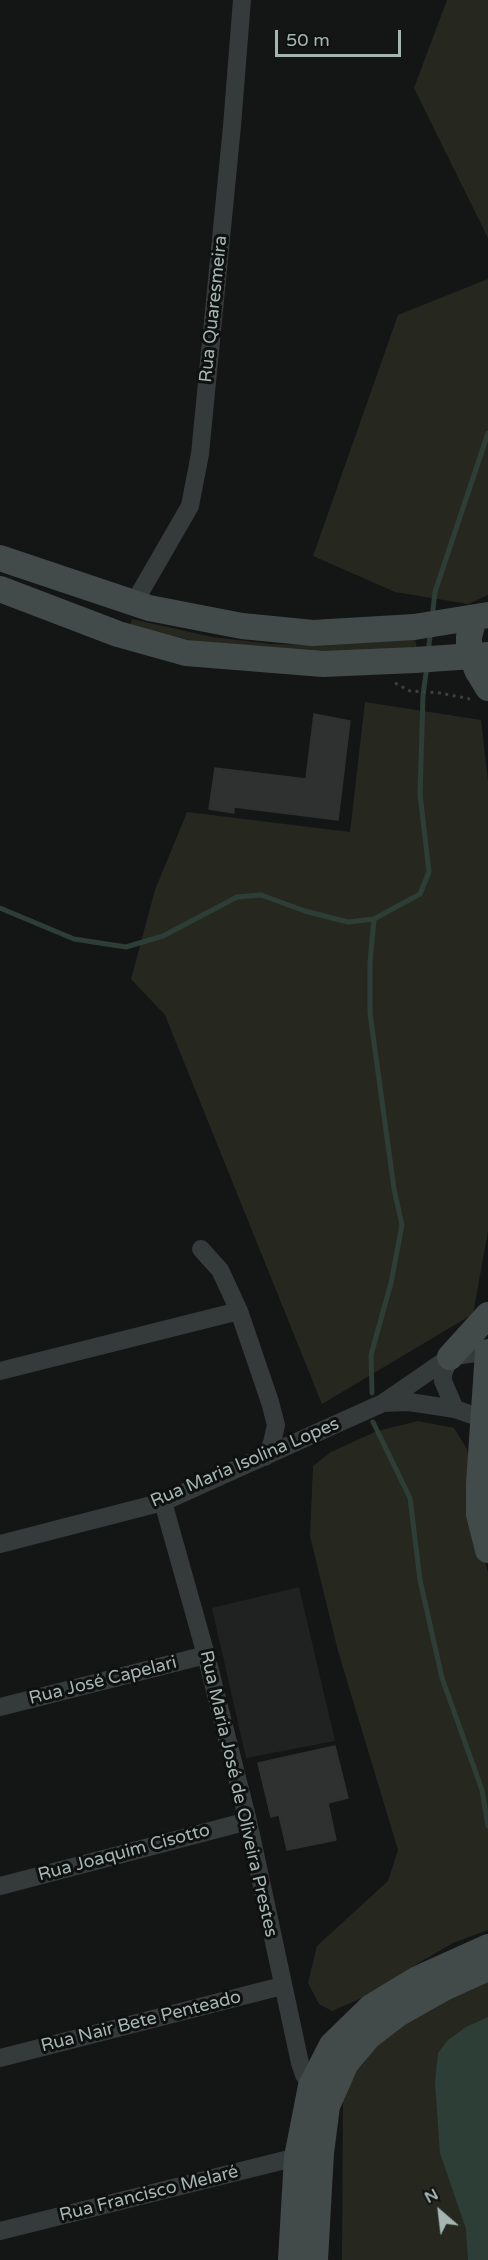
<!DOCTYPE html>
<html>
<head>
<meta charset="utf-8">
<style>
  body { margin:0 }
  #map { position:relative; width:488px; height:2260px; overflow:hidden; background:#141515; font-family:"Varela Round",sans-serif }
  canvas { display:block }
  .north { position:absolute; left:410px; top:2182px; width:60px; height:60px; -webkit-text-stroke:4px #0f1010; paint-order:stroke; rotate:332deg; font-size:16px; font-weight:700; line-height:24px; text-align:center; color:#a5b6b2 }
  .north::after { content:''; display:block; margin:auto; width:21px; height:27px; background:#a5b6b2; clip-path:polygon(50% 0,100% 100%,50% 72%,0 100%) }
  .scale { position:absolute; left:275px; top:30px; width:126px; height:27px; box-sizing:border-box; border:3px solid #a5b6b2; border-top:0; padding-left:8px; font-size:18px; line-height:21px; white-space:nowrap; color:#a5b6b2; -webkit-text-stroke:4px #0f1010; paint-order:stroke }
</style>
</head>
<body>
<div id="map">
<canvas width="488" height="2260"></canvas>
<div class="north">N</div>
<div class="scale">50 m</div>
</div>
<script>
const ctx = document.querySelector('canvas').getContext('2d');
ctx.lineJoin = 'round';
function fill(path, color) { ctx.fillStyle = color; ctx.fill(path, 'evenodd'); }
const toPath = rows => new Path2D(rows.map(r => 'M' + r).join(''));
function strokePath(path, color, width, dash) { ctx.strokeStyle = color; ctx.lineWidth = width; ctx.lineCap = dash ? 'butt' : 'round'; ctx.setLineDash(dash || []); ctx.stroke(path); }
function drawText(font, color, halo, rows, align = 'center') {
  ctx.font = font + ' "Varela Round",sans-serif'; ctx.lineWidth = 6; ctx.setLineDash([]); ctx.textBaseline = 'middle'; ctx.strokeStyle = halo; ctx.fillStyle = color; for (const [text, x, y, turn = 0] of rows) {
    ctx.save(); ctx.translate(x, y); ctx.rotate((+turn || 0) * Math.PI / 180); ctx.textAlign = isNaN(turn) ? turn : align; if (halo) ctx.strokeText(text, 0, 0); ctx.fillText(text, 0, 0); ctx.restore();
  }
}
fill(toPath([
  [299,1587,335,1741,246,1758,212,1608]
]), '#202222');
fill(toPath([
  [447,0,488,0,488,238,414,88],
  [488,279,488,595,468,604,395,592,313,556,398,315],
  [132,619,212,637,272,644,307,645,415,639,418,653,364,655,218,647,130,625],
  [365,702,481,720,488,781,488,1231,473,1314,322,1404,165,1015,131,979,155,890,187,812,350,832],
  [418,1421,454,1428,467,1449,473,1485,473,1520,488,1572,488,1930,453,1943,410,1968,369,1995,332,2011,319,2004,308,1983,317,1946,388,1881,398,1850,338,1651,310,1536,313,1466,331,1452,377,1431],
  [488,1981,488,2260,342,2260,343,2097,356,2067,382,2038,409,2016]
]), '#262820');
fill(toPath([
  [488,2017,488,2260,468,2260,466,2229,440,2153,435,2082,438,2053,448,2040,466,2027]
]), '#2d3e36');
strokePath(toPath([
  [432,618,435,592,488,433],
  [428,651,431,630],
  [0,908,74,939,126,947,163,936,237,897,261,895,305,911,348,922,374,919,420,894,429,872,420,794,423,695,427,666],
  [372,1393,371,1355,391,1283,402,1225,394,1189,370,1013,370,962,374,919],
  [373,1422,410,1498,420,1580,442,1678,482,1790,488,1826]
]), '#2d3e36', 5);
const building = toPath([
  [314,714,350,721,338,820,234,807,234,813,209,809,215,768,306,779,314,714],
  [335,1746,348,1798,328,1803,336,1840,287,1850,279,1815,271,1817,258,1763,335,1746]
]);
fill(building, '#2f3131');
strokePath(building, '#2e3131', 1.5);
strokePath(toPath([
  [395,683,410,691,440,693,470,699]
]), '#3a4140', 3, [3, 4.5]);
strokePath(toPath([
  [134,603,190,506,200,454,232,126,242,0],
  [201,1249,220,1270,239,1311,270,1402,276,1425,272,1443,265,1457],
  [450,1357,443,1374,443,1381,455,1409],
  [0,1371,239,1311],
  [383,1403,409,1402,455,1409,475,1416,488,1423],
  [163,1502,206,1655,248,1821,300,2063,304,2075,317,2094],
  [0,1544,163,1502,383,1403,450,1357,474,1353,488,1359],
  [0,1707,206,1655],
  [0,1886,248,1821],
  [0,2058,282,1986],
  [0,2231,297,2157]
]), '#353a3a', 18);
strokePath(toPath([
  [0,558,149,608,242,626,313,633,414,627,488,615],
  [0,589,118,634,186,653,323,664,415,660,488,655],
  [474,618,469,637,469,646,477,670,488,688],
  [488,1352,479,1484,479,1514,488,1550],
  [450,1357,488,1315],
  [291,2260,297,2157,311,2086,332,2045,371,2007,417,1979,488,1947],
  [315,2260,321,2153,327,2106,346,2063,368,2037,398,2014,444,1988,488,1968]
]), '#424b49', 26);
drawText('18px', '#a5b6b2', '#0f1010', [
  ["Rua Quaresmeira",214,309,-84],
  ["Rua Maria Isolina Lopes",245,1463,-23],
  ["Rua José Capelari",103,1681,-14],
  ["Rua Maria José de Oliveira Prestes",238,1794,77],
  ["Rua Joaquim Cisotto",124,1853,-15],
  ["Rua Nair Bete Penteado",141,2022,-14],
  ["Rua Francisco Melaré",149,2194,-14]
]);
</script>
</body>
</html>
